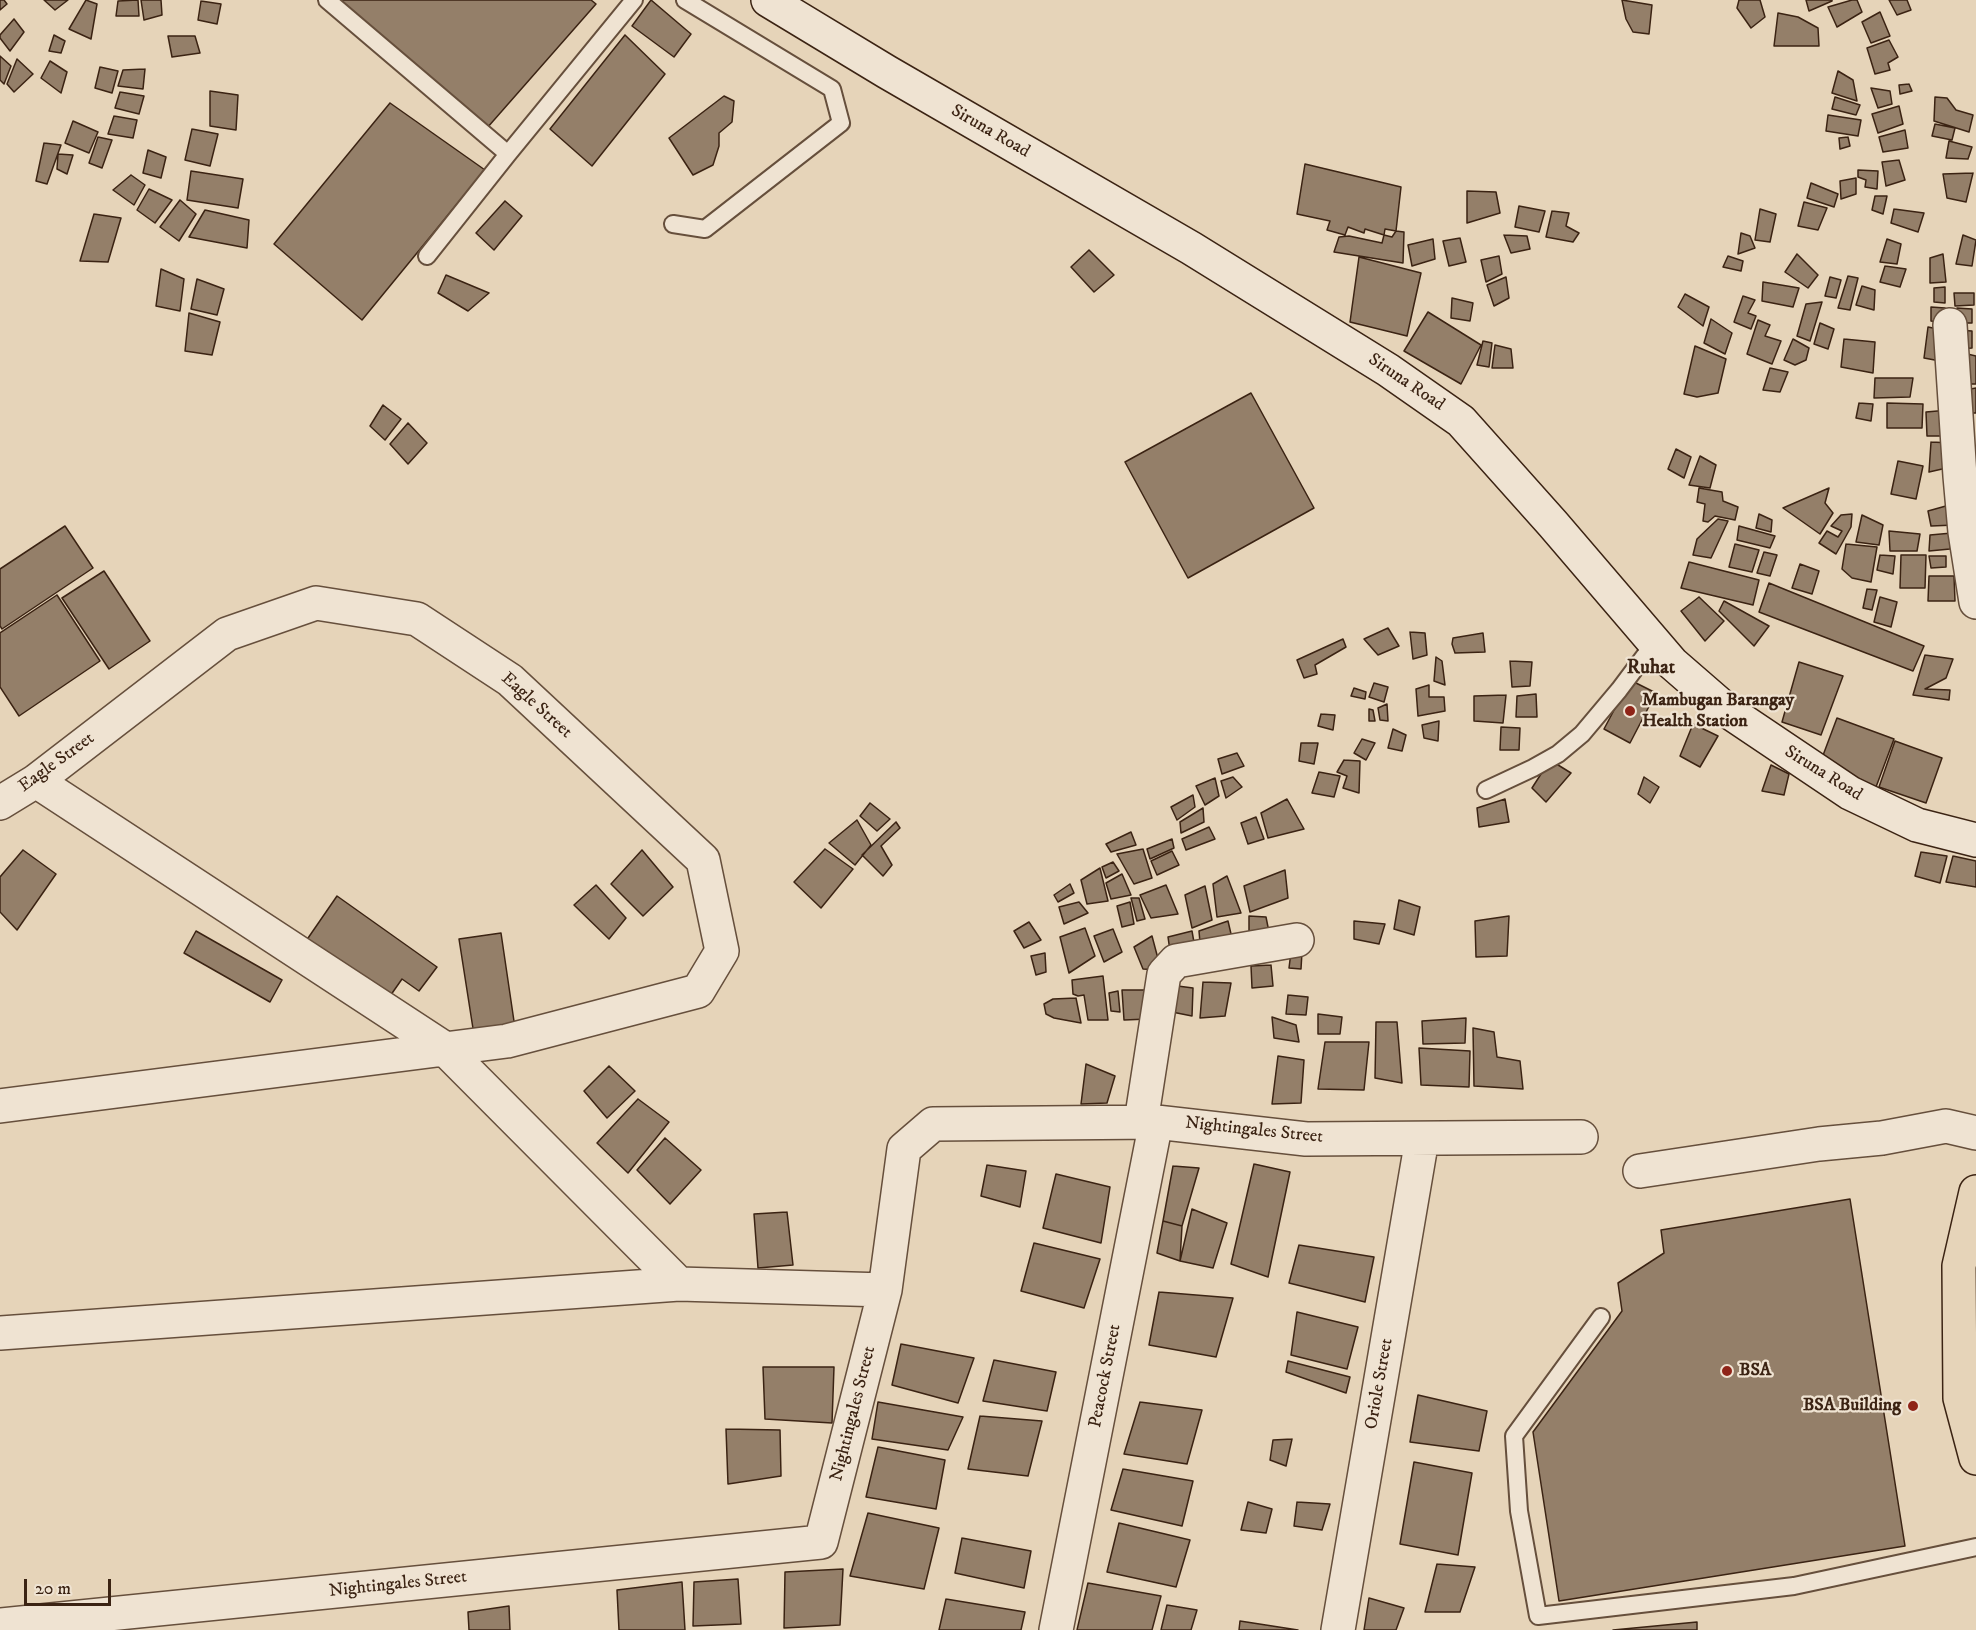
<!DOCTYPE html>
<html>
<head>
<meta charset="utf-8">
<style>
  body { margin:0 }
  #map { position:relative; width:1976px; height:1630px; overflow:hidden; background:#e6d4b9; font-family:"IM FELL DW Pica",serif }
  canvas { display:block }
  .scale { position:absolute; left:24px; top:1579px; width:87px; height:27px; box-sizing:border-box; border:3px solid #3b2313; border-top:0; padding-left:8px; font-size:18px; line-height:21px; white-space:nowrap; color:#3b2313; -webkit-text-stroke:4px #efe3d2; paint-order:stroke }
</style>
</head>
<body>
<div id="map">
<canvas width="1976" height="1630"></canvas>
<div class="scale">20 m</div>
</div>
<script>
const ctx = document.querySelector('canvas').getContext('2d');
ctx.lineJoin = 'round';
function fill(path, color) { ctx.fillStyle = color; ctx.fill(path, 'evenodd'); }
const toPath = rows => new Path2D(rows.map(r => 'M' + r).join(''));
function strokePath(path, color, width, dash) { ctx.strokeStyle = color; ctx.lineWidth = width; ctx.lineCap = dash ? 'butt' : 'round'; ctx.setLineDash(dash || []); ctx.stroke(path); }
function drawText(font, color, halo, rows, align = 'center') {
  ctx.font = font + ' "IM FELL DW Pica",serif'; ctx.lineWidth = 4.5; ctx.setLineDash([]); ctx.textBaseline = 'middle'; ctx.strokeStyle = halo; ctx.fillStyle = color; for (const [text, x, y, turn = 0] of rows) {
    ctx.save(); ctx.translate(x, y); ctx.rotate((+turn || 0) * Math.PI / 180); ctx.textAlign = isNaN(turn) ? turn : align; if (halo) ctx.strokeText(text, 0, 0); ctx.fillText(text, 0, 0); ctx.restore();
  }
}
const building = toPath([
  [0,0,4,0,7,4,0,10,0,0],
  [44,0,68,0,55,10,44,0],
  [86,0,97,4,91,39,69,29,86,0],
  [138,0,139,16,116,16,118,1,138,0],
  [141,0,161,0,162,15,144,20,141,0],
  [338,0,591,0,596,4,487,128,338,0],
  [651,0,691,34,674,57,632,26,651,0],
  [1622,0,1652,5,1649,34,1633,32,1626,19,1622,0],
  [1739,0,1760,0,1765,17,1751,28,1737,8,1739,0],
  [1806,0,1832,0,1832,1,1809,11,1806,0],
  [1852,0,1857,0,1862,12,1837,27,1828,7,1852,0],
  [1889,0,1907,0,1911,10,1897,15,1889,0],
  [201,1,221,4,217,24,198,20,201,1],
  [1880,12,1890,36,1871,43,1862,22,1880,12],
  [1778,13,1798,17,1818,28,1819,46,1774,46,1778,13],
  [14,19,24,32,10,51,0,38,0,35,14,19],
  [54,35,65,41,61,53,49,51,54,35],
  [625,35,665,74,592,166,550,129,625,35],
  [168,36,195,36,200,53,172,57,168,36],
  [1889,40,1898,57,1888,63,1890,70,1875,74,1867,48,1889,40],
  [0,56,11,66,4,84,0,80,0,56],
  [17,59,33,74,14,92,7,84,17,59],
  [50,61,67,72,61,93,41,78,50,61],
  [100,67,118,71,112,93,95,88,100,67],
  [145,69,143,89,118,86,123,70,145,69],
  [1838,71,1853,80,1857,101,1832,93,1838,71],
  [1909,84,1912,91,1900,94,1899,85,1909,84],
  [1871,88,1890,91,1892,104,1878,108,1871,88],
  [210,91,238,95,236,130,210,126,210,91],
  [120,92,144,96,139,114,115,108,120,92],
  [724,96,734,101,732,122,719,133,719,146,713,165,693,175,669,138,724,96],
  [1835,97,1860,105,1856,115,1832,109,1835,97],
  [1935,97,1947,98,1956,110,1973,115,1969,132,1934,121,1935,97],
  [390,103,485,170,362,320,274,244,390,103],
  [1899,106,1903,124,1878,133,1872,114,1899,106],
  [1828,115,1861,120,1858,136,1826,131,1828,115],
  [114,116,137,120,133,138,108,134,114,116],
  [73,121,98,132,89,153,65,143,73,121],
  [1935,124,1955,128,1952,140,1932,136,1935,124],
  [192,129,218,134,210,166,185,160,192,129],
  [1905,130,1908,148,1883,152,1879,137,1905,130],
  [98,137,112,140,102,168,89,163,98,137],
  [1848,137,1850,146,1840,149,1839,138,1848,137],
  [1949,141,1972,147,1968,159,1946,158,1949,141],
  [44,143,61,145,47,184,36,181,44,143],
  [148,150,166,157,161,178,143,173,148,150],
  [58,154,73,155,67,174,57,169,58,154],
  [1899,160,1905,180,1886,186,1882,162,1899,160],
  [1305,164,1401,187,1396,231,1385,229,1384,235,1365,229,1364,233,1348,227,1345,235,1327,230,1330,221,1297,214,1305,164],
  [1858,170,1878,171,1877,189,1865,187,1866,180,1858,177,1858,170],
  [191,171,243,179,238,208,187,200,191,171],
  [1973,173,1966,202,1947,198,1943,174,1973,173],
  [131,175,145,185,134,205,113,190,131,175],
  [1856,178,1856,194,1841,199,1840,181,1856,178],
  [1811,183,1838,194,1834,207,1807,198,1811,183],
  [149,189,172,200,155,223,137,210,149,189],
  [1467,191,1496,192,1500,213,1467,223,1467,191],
  [1875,196,1887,196,1883,214,1872,210,1875,196],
  [180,200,196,214,179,241,160,227,180,200],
  [505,201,522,216,494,250,476,233,505,201],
  [1804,202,1827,208,1818,230,1798,226,1804,202],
  [1519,206,1545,211,1539,232,1515,227,1519,206],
  [1760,209,1776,214,1770,242,1755,240,1760,209],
  [1894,209,1924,213,1918,232,1891,223,1894,209],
  [205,210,249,220,247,248,189,237,205,210],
  [1552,211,1569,213,1566,226,1579,233,1573,242,1546,237,1552,211],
  [94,214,121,218,108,262,80,261,94,214],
  [1396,231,1404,232,1403,263,1334,252,1339,237,1349,236,1382,243,1384,235,1392,237,1396,231],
  [1741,233,1750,236,1755,248,1738,254,1741,233],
  [1504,235,1527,236,1530,249,1511,253,1504,235],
  [1963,235,1976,240,1972,266,1956,264,1963,235],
  [1460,238,1466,262,1449,266,1443,241,1460,238],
  [1433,239,1435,259,1412,266,1408,245,1433,239],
  [1887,239,1901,244,1897,264,1880,262,1887,239],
  [1089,250,1114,275,1094,292,1071,267,1089,250],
  [1797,254,1818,275,1808,288,1785,272,1797,254],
  [1943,254,1946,282,1930,283,1930,258,1943,254],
  [1499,256,1502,274,1486,282,1481,260,1499,256],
  [1728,256,1743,261,1741,271,1723,267,1728,256],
  [1359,257,1421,273,1407,336,1350,322,1359,257],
  [1885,266,1906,269,1900,287,1880,282,1885,266],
  [161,269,184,279,180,311,156,306,161,269],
  [446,275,489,293,468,311,438,293,446,275],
  [1848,276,1858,278,1850,310,1838,308,1848,276],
  [1506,277,1509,298,1494,306,1487,285,1506,277],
  [1830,277,1841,280,1836,298,1825,296,1830,277],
  [197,279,224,289,217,315,191,309,197,279],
  [1763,282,1799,288,1793,307,1762,301,1763,282],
  [1862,286,1875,290,1874,310,1856,305,1862,286],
  [1945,287,1945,303,1934,302,1934,288,1945,287],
  [1954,293,1974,293,1974,305,1955,306,1954,293],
  [1685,294,1709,307,1703,326,1678,307,1685,294],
  [1743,296,1755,300,1748,313,1756,316,1751,329,1734,322,1743,296],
  [1452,298,1473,303,1470,321,1451,318,1452,298],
  [1822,302,1810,341,1797,336,1806,304,1822,302],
  [1931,307,1945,308,1943,323,1931,321,1931,307],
  [1957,308,1972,309,1972,323,1958,323,1957,308],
  [1428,312,1481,345,1461,384,1404,351,1428,312],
  [189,313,220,322,212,355,185,351,189,313],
  [1711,319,1732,333,1725,354,1704,343,1711,319],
  [1758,320,1770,325,1765,336,1781,341,1772,364,1747,354,1758,320],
  [1820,323,1834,329,1828,349,1814,344,1820,323],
  [1928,327,1943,330,1940,361,1924,358,1928,327],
  [1956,330,1972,331,1972,348,1958,349,1956,330],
  [1793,339,1809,348,1806,360,1795,365,1784,360,1793,339],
  [1844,339,1875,342,1873,373,1841,367,1844,339],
  [1483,341,1492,343,1489,367,1477,365,1483,341],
  [1495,345,1511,349,1513,368,1492,368,1495,345],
  [1695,346,1726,359,1718,393,1697,397,1684,394,1695,346],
  [1959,352,1976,356,1976,384,1960,384,1959,352],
  [1770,368,1788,372,1780,392,1763,390,1770,368],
  [1875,378,1913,378,1910,397,1874,398,1875,378],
  [1976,388,1976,413,1963,413,1960,391,1976,388],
  [1251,393,1314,508,1188,578,1125,462,1251,393],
  [1859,403,1873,404,1871,421,1856,418,1859,403],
  [1887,403,1923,404,1922,428,1887,428,1887,403],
  [383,405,401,419,385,440,370,426,383,405],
  [1949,410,1950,436,1927,436,1926,412,1949,410],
  [408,423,427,443,408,464,390,444,408,423],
  [1931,442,1952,443,1951,467,1929,472,1931,442],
  [1676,449,1691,457,1684,478,1668,469,1676,449],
  [1700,456,1716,465,1710,488,1689,485,1700,456],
  [1898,461,1923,466,1916,499,1891,494,1898,461],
  [1699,488,1722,492,1723,501,1738,507,1735,520,1715,516,1708,522,1703,521,1705,504,1697,502,1699,488],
  [1829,488,1825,503,1833,513,1820,534,1783,508,1829,488],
  [1953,504,1955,525,1931,526,1928,511,1953,504],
  [1759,514,1772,520,1771,532,1756,528,1759,514],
  [1852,514,1851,527,1836,554,1819,543,1827,531,1838,537,1842,531,1831,526,1841,515,1852,514],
  [1862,515,1883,525,1879,545,1856,542,1862,515],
  [1718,519,1728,521,1711,558,1693,555,1697,539,1718,519],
  [65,526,93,568,2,629,0,626,0,569,65,526],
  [1739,526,1775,536,1770,548,1737,540,1739,526],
  [1889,531,1920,534,1917,551,1890,551,1889,531],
  [1952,533,1950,549,1929,551,1930,535,1952,533],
  [1735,544,1759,550,1752,572,1729,567,1735,544],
  [1846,544,1877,547,1871,582,1852,578,1842,569,1846,544],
  [1764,552,1777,555,1770,576,1757,573,1764,552],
  [1880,555,1895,556,1893,574,1877,570,1880,555],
  [1901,555,1926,555,1925,588,1900,588,1901,555],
  [1929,556,1946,556,1946,567,1931,568,1929,556],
  [1689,562,1759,580,1753,605,1681,588,1689,562],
  [1800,564,1819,571,1812,594,1792,588,1800,564],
  [104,571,150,641,109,669,62,598,104,571],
  [1929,576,1954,576,1955,601,1928,601,1929,576],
  [1769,583,1924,646,1913,671,1759,612,1769,583],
  [1867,589,1877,590,1872,610,1863,608,1867,589],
  [57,595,100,661,19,716,0,687,0,633,57,595],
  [1699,597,1724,621,1705,641,1681,611,1699,597],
  [1880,597,1897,602,1891,627,1874,622,1880,597],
  [1724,601,1769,626,1754,646,1719,611,1724,601],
  [1388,628,1399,646,1378,655,1364,639,1388,628],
  [1410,632,1425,633,1427,655,1413,659,1410,632],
  [1483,633,1485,652,1455,653,1452,644,1453,638,1483,633],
  [1343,639,1346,647,1315,665,1317,674,1304,678,1297,660,1343,639],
  [1925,655,1953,659,1946,678,1925,689,1950,690,1949,700,1913,695,1925,655],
  [1436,657,1442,661,1445,685,1434,681,1436,657],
  [1510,661,1532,662,1530,686,1512,687,1510,661],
  [1799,662,1843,676,1821,735,1782,722,1799,662],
  [1630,680,1656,693,1630,743,1604,729,1630,680],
  [1374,683,1388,687,1384,702,1369,697,1374,683],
  [1429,685,1429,697,1444,697,1445,711,1418,716,1416,689,1429,685],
  [1354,688,1366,692,1365,699,1351,696,1354,688],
  [1536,694,1537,717,1516,717,1517,696,1536,694],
  [1506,695,1503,723,1474,721,1474,696,1506,695],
  [1387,704,1388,721,1380,720,1378,708,1387,704],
  [1369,709,1373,710,1375,721,1369,721,1369,709],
  [1321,714,1335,715,1333,730,1318,726,1321,714],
  [1837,718,1894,739,1876,787,1819,766,1837,718],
  [1439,721,1438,741,1424,738,1422,725,1439,721],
  [1693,724,1718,736,1700,767,1680,756,1693,724],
  [1501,727,1520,728,1519,750,1500,750,1501,727],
  [1393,729,1406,735,1402,751,1388,748,1393,729],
  [1362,739,1375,743,1366,760,1354,753,1362,739],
  [1895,741,1942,758,1926,803,1879,787,1895,741],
  [1301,743,1318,743,1314,764,1299,761,1301,743],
  [1237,753,1244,766,1222,774,1218,759,1237,753],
  [1344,760,1360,761,1359,793,1343,788,1347,776,1337,772,1344,760],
  [1550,760,1571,773,1546,802,1532,788,1550,760],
  [1771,765,1789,774,1784,795,1762,791,1771,765],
  [1319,772,1340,776,1334,797,1312,793,1319,772],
  [1233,777,1242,787,1226,798,1221,781,1233,777],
  [1644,777,1659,787,1650,803,1638,794,1644,777],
  [1215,778,1219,796,1205,805,1196,786,1215,778],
  [1193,795,1195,807,1177,820,1171,807,1193,795],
  [1287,799,1304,829,1268,838,1261,813,1287,799],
  [1505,799,1509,822,1479,827,1477,808,1505,799],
  [870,803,890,819,877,831,860,816,870,803],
  [1203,808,1204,822,1181,833,1180,822,1203,808],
  [1256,817,1264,839,1248,844,1241,823,1256,817],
  [857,820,871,845,855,865,829,843,857,820],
  [896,822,900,828,881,846,892,865,883,876,862,855,896,822],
  [1209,827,1215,839,1186,850,1182,839,1209,827],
  [1131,832,1136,845,1111,852,1106,844,1131,832],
  [1172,839,1174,848,1150,859,1147,849,1172,839],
  [825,849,853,869,821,908,794,882,825,849],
  [1143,849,1152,878,1134,884,1117,854,1143,849],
  [23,850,56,874,17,930,0,912,0,877,23,850],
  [642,850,673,887,643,916,611,884,642,850],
  [1172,851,1179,865,1157,875,1151,861,1172,851],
  [1921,852,1947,856,1940,883,1915,876,1921,852],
  [1953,856,1976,861,1976,887,1946,882,1953,856],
  [1113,862,1119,871,1106,878,1102,867,1113,862],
  [1100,868,1108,901,1087,904,1081,880,1100,868],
  [1285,870,1288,898,1250,912,1244,886,1285,870],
  [1122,874,1131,895,1111,899,1106,883,1122,874],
  [1227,876,1241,913,1217,917,1213,884,1227,876],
  [1070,884,1074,893,1058,902,1054,895,1070,884],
  [596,885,626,918,609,939,574,905,596,885],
  [1166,885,1178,914,1151,918,1140,895,1166,885],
  [1205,886,1212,920,1192,928,1185,895,1205,886],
  [337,896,437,967,419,991,402,979,388,999,306,941,337,896],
  [1131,898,1139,898,1145,919,1137,921,1131,898],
  [1399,900,1420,907,1414,935,1394,929,1399,900],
  [1079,902,1088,913,1064,924,1059,907,1079,902],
  [1130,902,1134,924,1122,927,1117,906,1130,902],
  [1249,916,1266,917,1270,937,1249,943,1249,916],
  [1509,916,1507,956,1476,957,1475,921,1509,916],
  [1228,921,1235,951,1201,954,1199,931,1228,921],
  [1354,921,1385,924,1379,944,1354,939,1354,921],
  [1029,922,1041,940,1024,948,1014,931,1029,922],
  [1085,928,1095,956,1069,973,1060,937,1085,928],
  [1113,929,1122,952,1104,962,1094,936,1113,929],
  [196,931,282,980,270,1002,184,953,196,931],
  [1192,931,1196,954,1171,958,1168,937,1192,931],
  [501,933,515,1028,474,1035,459,939,501,933],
  [1152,936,1161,970,1143,969,1134,947,1152,936],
  [1291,952,1302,952,1301,969,1289,968,1291,952],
  [1045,953,1046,972,1036,975,1031,956,1045,953],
  [1271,965,1273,986,1252,988,1251,966,1271,965],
  [1103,976,1108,1020,1088,1020,1084,995,1078,996,1073,994,1072,980,1103,976],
  [1203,982,1231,983,1225,1016,1200,1018,1203,982],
  [1170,985,1193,988,1192,1016,1167,1011,1170,985],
  [1122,990,1150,990,1148,1019,1124,1020,1122,990],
  [1118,991,1120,1012,1111,1011,1109,993,1118,991],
  [1288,995,1308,997,1306,1015,1286,1014,1288,995],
  [1076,998,1081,1023,1054,1018,1046,1014,1044,1004,1053,999,1076,998],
  [1318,1014,1342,1017,1340,1034,1318,1034,1318,1014],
  [1272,1017,1296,1025,1299,1042,1274,1038,1272,1017],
  [1466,1018,1465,1043,1423,1044,1422,1021,1466,1018],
  [1376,1022,1397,1022,1402,1083,1375,1078,1376,1022],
  [1473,1028,1494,1032,1497,1057,1520,1061,1523,1089,1474,1086,1473,1028],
  [1325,1042,1369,1042,1364,1090,1318,1089,1325,1042],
  [1419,1048,1470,1051,1469,1087,1421,1085,1419,1048],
  [1278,1056,1304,1060,1301,1103,1272,1104,1278,1056],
  [1086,1064,1115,1076,1107,1103,1081,1104,1086,1064],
  [609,1066,635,1091,607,1118,584,1091,609,1066],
  [638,1099,669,1122,628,1173,597,1143,638,1099],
  [665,1138,701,1170,670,1204,637,1170,665,1138],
  [1254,1164,1290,1172,1268,1277,1231,1264,1254,1164],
  [987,1165,1026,1171,1020,1207,981,1196,987,1165],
  [1173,1166,1199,1168,1182,1226,1163,1221,1173,1166],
  [1056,1174,1110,1187,1101,1243,1043,1228,1056,1174],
  [1850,1199,1905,1546,1559,1601,1533,1432,1622,1311,1618,1283,1664,1253,1661,1230,1850,1199],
  [1192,1209,1227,1223,1213,1268,1180,1261,1192,1209],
  [787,1212,793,1265,758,1268,754,1214,787,1212],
  [1163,1221,1182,1226,1180,1261,1157,1253,1163,1221],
  [1034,1243,1100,1259,1084,1308,1021,1291,1034,1243],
  [1299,1245,1374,1257,1365,1302,1289,1283,1299,1245],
  [1159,1292,1233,1298,1216,1357,1149,1345,1159,1292],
  [1297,1312,1358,1327,1347,1369,1291,1355,1297,1312],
  [901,1344,974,1358,958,1403,892,1385,901,1344],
  [994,1360,1056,1372,1047,1411,983,1401,994,1360],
  [1288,1361,1350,1377,1346,1393,1286,1372,1288,1361],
  [763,1367,834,1367,832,1423,765,1419,763,1367],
  [1418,1395,1487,1411,1479,1451,1410,1442,1418,1395],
  [878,1402,963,1417,948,1450,872,1439,878,1402],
  [1140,1402,1202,1410,1187,1464,1124,1454,1140,1402],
  [980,1416,1042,1421,1028,1476,968,1469,980,1416],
  [726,1429,780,1430,781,1476,728,1484,726,1429],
  [1292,1439,1286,1466,1270,1460,1273,1440,1292,1439],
  [878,1447,945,1460,936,1509,866,1497,878,1447],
  [1414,1462,1472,1473,1458,1555,1400,1544,1414,1462],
  [1123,1469,1193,1481,1182,1526,1111,1510,1123,1469],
  [1248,1502,1272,1509,1266,1533,1241,1530,1248,1502],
  [1297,1502,1330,1504,1322,1530,1294,1526,1297,1502],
  [868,1513,939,1528,924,1589,850,1576,868,1513],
  [1119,1523,1190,1540,1176,1587,1107,1572,1119,1523],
  [962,1538,1031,1551,1024,1588,955,1573,962,1538],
  [1437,1564,1475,1567,1460,1612,1425,1612,1437,1564],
  [843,1569,840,1625,784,1628,785,1572,843,1569],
  [738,1579,741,1624,693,1626,694,1582,738,1579],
  [682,1582,685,1630,619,1630,617,1590,682,1582],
  [1088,1583,1161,1596,1152,1630,1077,1630,1088,1583],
  [1369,1598,1404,1608,1396,1630,1364,1630,1369,1598],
  [946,1599,1025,1612,1021,1630,939,1630,946,1599],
  [1167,1605,1197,1610,1191,1630,1161,1630,1167,1605],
  [509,1606,510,1630,469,1630,468,1612,509,1606],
  [1240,1621,1298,1630,1239,1630,1240,1621],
  [1697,1622,1697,1630,1613,1630,1697,1622]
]);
fill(building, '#947f69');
strokePath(building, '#3b2313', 1.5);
const lane = toPath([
  [327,0,508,154],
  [673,224,705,229,841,123,832,89,685,0],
  [427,256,508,154,634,0],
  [1486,790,1533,768,1558,754,1582,734,1619,690,1649,650],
  [1601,1317,1514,1436,1519,1511,1538,1616,1794,1586,1976,1547]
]);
const street = toPath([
  [1950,325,1960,476,1965,532,1976,602],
  [36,781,444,1048,679,1284],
  [0,803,36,781,227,634,316,603,417,619,510,680,703,860,722,951,698,991,507,1041,0,1106],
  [1141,1122,1164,974,1176,961,1297,940],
  [1640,1171,1819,1144,1882,1138,1946,1126,1976,1133],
  [0,1333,679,1284,885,1290],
  [0,1625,821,1542,885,1290,904,1149,933,1124,1156,1122,1306,1139,1581,1137],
  [1056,1630,1156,1122],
  [1338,1630,1422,1139]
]);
const secondary = toPath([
  [768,0,887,72,1191,248,1388,370,1461,421,1553,524,1672,663,1725,709,1850,793,1917,825,1976,840]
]);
const primary = toPath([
  [1976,1192,1959,1266,1960,1398,1976,1458]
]);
strokePath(lane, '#664f3c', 20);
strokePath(street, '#664f3c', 36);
strokePath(secondary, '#3b2313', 36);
strokePath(primary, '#3b2313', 36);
strokePath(lane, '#efe3d2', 16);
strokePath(street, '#efe3d2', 33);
strokePath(secondary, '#efe3d2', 33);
strokePath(primary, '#e6d4b9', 33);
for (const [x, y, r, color] of [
  [1630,711,6,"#8f2418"],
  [1727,1371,6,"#8f2418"],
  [1913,1406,6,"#8f2418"]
]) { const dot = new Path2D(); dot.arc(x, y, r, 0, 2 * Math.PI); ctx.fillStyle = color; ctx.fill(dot); strokePath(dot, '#efe3d2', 2); }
drawText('18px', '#3b2313', '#efe3d2', [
  ["Siruna Road",990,132,30],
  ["Siruna Road",1406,383,34],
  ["Eagle Street",536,706,42],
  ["Eagle Street",57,763,-36],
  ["Siruna Road",1823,774,32],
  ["Nightingales Street",1254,1131,6],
  ["Peacock Street",1106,1376,-79],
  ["Oriole Street",1380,1384,-80],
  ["Nightingales Street",854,1414,-76],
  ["Nightingales Street",398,1585,-6]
]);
drawText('bold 18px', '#3b2313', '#efe3d2', [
  ["Mambugan Barangay",1642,701],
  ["Health Station",1642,722],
  ["BSA",1739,1371],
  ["BSA Building",1901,1406,"right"]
], 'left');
drawText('bold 20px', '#3b2313', '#efe3d2', [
  ["Ruhat",1651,669]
]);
</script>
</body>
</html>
